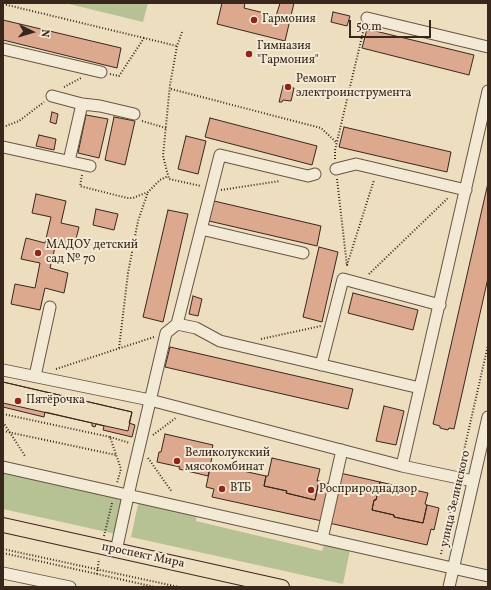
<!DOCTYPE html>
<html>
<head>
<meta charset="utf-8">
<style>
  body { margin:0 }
  #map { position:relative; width:491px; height:590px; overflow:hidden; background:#eddebf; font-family:Vollkorn,serif }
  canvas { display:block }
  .frame { position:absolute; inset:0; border:4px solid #39271e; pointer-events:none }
  .north { position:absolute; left:12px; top:12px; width:40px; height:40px; -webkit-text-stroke:3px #f3ead5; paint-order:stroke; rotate:95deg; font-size:11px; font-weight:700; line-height:16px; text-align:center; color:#39271e }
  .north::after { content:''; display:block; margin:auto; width:14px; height:18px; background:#39271e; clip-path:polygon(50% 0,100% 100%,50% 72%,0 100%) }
  .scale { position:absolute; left:349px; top:20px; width:82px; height:18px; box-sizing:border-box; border:2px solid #39271e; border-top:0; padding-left:5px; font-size:12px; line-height:14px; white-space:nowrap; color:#39271e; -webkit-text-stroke:3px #f3ead5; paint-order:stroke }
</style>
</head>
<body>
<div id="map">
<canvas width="491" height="590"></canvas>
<div class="frame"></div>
<div class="north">N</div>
<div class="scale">50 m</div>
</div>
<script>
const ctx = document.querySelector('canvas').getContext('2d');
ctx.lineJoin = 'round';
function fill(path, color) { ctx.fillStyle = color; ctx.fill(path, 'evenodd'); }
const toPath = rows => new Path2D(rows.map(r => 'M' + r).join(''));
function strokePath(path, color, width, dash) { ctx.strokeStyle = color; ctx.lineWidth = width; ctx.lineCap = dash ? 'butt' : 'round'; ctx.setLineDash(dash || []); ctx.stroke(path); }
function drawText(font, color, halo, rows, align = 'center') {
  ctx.font = font + ' Vollkorn,serif'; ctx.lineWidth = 4; ctx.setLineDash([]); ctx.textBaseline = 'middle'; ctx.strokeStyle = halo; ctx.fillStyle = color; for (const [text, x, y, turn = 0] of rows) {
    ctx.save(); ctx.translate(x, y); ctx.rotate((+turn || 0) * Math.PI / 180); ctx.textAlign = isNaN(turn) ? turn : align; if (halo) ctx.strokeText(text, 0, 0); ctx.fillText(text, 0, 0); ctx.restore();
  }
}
fill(toPath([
  [65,3,148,3,143,22],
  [3,472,124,499,116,534,3,509],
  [139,500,197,513,196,521,322,551,325,542,350,550,343,584,131,537]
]), '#b6c294');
const building = toPath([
  [222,3,245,3,244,8,276,16,280,3,294,3,285,41,217,24,222,3],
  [333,12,350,16,347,26,331,22,333,12],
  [3,20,121,48,117,68,3,40,3,20],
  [367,29,474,55,469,75,362,48,367,29],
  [283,86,294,88,291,101,283,100,282,102,279,102,283,86],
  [52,112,58,114,56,124,50,122,52,112],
  [86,115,108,119,99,158,78,153,86,115],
  [114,117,135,121,125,165,105,160,114,117],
  [210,118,317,146,312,165,205,137,210,118],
  [344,127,451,152,447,172,339,147,344,127],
  [39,135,56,139,54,150,36,146,39,135],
  [186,136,206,141,198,174,178,169,186,136],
  [488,183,488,278,454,429,449,428,448,430,440,428,440,426,433,424,488,183],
  [36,194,66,201,61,223,79,227,74,247,56,243,50,268,68,273,64,293,45,288,40,310,11,304,15,284,35,288,40,263,21,259,26,238,45,243,51,217,32,213,36,194],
  [214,201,321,226,317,246,209,221,214,201],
  [96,209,118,214,114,230,93,225,96,209],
  [168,210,188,214,163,322,143,317,168,210],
  [319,247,338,252,322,322,303,317,319,247],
  [353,293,418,310,413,330,348,313,353,293],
  [193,296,202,299,198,316,189,314,193,296],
  [170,347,353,389,348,409,165,367,170,347],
  [3,382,132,412,129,423,135,425,132,437,103,430,104,426,96,424,95,427,92,426,92,423,45,412,44,417,3,407,3,382],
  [3,382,132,412,128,431,3,403,3,382],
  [384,406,404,411,396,445,376,441,384,406],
  [165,434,213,445,210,457,212,457,208,476,179,469,180,467,157,462,159,452,161,452,165,434],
  [272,458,320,469,317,481,319,481,315,500,286,493,287,491,264,486,266,476,268,476,272,458],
  [211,464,266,476,264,486,287,491,286,493,315,500,319,481,330,484,322,521,212,497,214,489,206,487,211,464],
  [340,473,380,482,376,500,374,500,372,510,394,515,394,517,423,523,427,505,439,508,434,530,431,529,427,545,329,523,340,473],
  [380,482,428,493,425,504,427,505,423,523,394,517,394,515,372,510,374,500,376,500,380,482]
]);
fill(building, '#dca88e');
strokePath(building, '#39271e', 1);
const minor = toPath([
  [367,18,488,47],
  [3,49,101,72],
  [52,96,82,104,100,106,134,114],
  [3,147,90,166],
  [69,161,82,104],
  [336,169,356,164,466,190],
  [201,229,303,253],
  [177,324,196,328,220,341,420,388],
  [321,365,343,279,440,305],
  [3,370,150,400,402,466,473,481],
  [35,376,50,307],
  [402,466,488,91],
  [3,467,488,576],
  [322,539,342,450],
  [116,551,131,482,166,333,177,324,220,155,308,176,315,174],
  [3,573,70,587],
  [449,587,488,417]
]);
const major = toPath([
  [3,525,282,587]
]);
strokePath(minor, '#665546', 13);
strokePath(major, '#39271e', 16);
strokePath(toPath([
  [3,4,144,38],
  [182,32,177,46,170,85,163,156,169,179,201,186],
  [110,74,119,76,144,38,177,46],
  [64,87,81,78],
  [171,89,321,128,337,143],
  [142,121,166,128],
  [3,127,19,121,44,102],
  [335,159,335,150,364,28],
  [82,175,80,186,127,198,133,198,148,192,160,180,168,176],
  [337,179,347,266],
  [221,190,280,181],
  [347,265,374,180],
  [369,274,449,197],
  [261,339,321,326],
  [119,348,128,273,138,221,148,192],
  [56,369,154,337],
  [3,414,110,437,121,469,117,483],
  [3,422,25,456],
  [3,431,116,455],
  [153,435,177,417],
  [110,437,130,443],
  [148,458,172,492],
  [460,468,488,345],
  [104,536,112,503],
  [3,549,179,587],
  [3,553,155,587],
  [441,554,455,488],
  [97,574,99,559]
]), '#39271e', 2, [1, 2]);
strokePath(minor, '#f3ead5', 11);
strokePath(major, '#eddebf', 14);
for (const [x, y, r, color] of [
  [254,20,4,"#8f2418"],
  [249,54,4,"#8f2418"],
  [288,87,4,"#8f2418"],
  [38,253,4,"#8f2418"],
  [18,401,4,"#8f2418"],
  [177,461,4,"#8f2418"],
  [222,489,4,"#8f2418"],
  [311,490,4,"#8f2418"]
]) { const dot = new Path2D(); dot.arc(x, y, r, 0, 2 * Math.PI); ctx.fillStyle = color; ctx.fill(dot); strokePath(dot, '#f3ead5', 1.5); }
drawText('12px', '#39271e', '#f3ead5', [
  ["Гармония",262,20],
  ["Гимназия",257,47],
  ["\"Гармония\"",257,61],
  ["Ремонт",296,80],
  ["электроинструмента",296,94],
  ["МАДОУ детский",46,246],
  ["сад № 70",46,260],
  ["Пятёрочка",26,401],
  ["Великолукский",185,454],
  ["мясокомбинат",185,468],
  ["ВТБ",230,489],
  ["Росприроднадзор",319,490]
], 'left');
drawText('12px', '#39271e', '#f3ead5', [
  ["улица Зелинского",456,499,-77],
  ["проспект Мира",143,556,12]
]);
</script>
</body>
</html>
